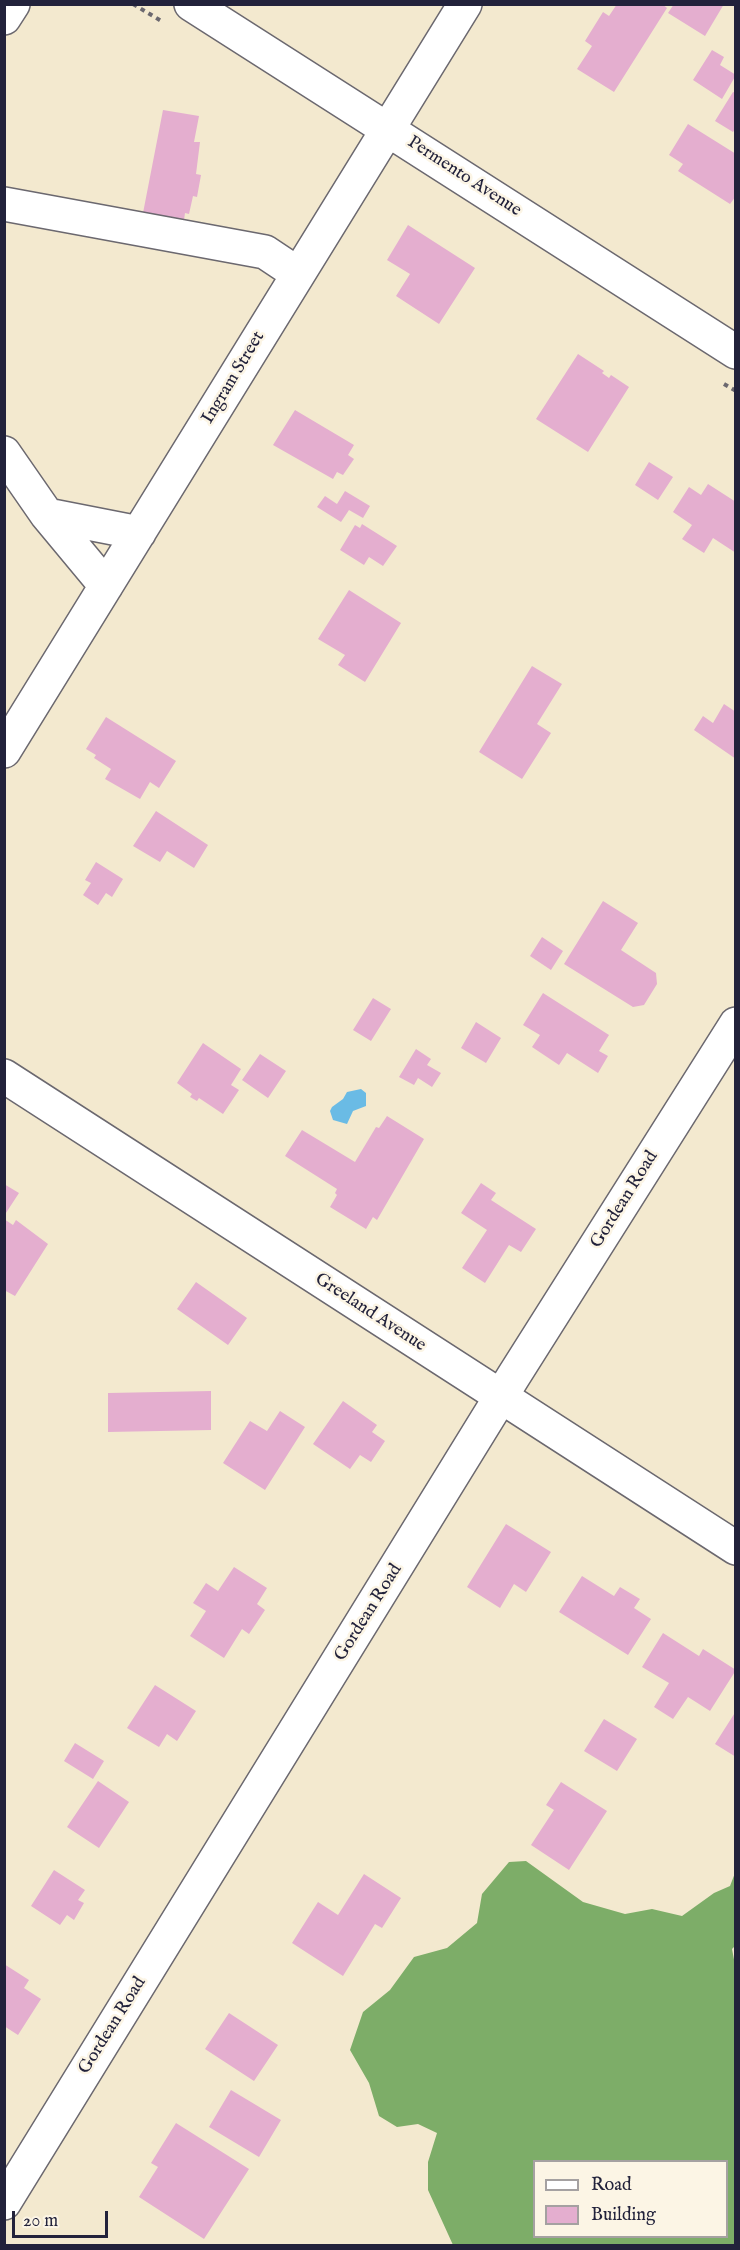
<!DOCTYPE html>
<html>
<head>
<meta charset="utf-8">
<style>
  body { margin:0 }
  #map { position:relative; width:740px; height:2250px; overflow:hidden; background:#f3e9cf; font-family:"IM FELL English",serif }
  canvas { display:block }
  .frame { position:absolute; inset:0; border:6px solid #22223b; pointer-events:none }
  .legend { position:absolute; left:533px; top:2160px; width:195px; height:78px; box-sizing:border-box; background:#fcf5e5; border:2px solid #a5a1a1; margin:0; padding:8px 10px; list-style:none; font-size:18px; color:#22223b }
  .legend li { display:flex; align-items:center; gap:12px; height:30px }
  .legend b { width:30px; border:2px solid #a5a1a1 }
  .scale { position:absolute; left:12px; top:2211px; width:96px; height:27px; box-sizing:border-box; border:3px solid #22223b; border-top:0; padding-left:8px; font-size:18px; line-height:21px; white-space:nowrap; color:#22223b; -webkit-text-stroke:4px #fcf5e5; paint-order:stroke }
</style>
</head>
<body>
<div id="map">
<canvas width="740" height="2250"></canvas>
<div class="frame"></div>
<ul class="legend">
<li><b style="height:8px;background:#fff"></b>Road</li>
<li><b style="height:16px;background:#e4aecf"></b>Building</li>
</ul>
<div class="scale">20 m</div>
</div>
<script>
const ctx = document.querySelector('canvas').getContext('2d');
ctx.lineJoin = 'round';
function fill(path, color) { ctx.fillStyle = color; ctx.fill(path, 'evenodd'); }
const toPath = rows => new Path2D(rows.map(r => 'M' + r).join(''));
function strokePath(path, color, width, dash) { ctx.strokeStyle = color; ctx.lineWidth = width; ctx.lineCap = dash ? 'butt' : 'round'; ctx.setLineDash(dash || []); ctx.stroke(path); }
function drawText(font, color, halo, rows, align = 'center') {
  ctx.font = font + ' "IM FELL English",serif'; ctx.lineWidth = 5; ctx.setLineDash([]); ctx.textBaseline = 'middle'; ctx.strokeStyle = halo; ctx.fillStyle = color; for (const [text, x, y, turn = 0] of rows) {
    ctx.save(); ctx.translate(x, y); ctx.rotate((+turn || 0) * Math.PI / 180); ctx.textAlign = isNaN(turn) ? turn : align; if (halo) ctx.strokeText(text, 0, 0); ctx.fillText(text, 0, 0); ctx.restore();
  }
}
fill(toPath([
  [526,1861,583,1902,625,1914,652,1909,682,1916,714,1893,730,1886,735,1873,736,1945,732,1949,736,1970,735,2245,453,2245,428,2190,428,2162,437,2133,418,2124,397,2127,379,2116,369,2083,350,2050,363,2012,390,1990,414,1957,447,1948,477,1923,482,1894,509,1862],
  [534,2162,726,2162,726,2236,534,2236]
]), '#7dad68');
fill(toPath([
  [361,1089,366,1093,366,1106,353,1111,347,1124,333,1120,330,1111,332,1107,343,1099,347,1092]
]), '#6abbe5');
fill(toPath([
  [617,4,662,4,667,8,614,92,577,69,592,46,585,41,603,12,609,16],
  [674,4,724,4,705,36,668,13],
  [712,50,724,57,720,65,736,75,722,99,693,80],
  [733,92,736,93,736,128,733,132,715,121],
  [163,110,199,116,194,142,200,142,196,174,201,175,197,197,193,196,189,214,185,213,184,220,143,213],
  [688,124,736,154,736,196,730,204,678,171,683,164,669,155],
  [408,225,475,268,439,324,396,296,410,274,387,260],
  [578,354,604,371,602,373,609,378,611,375,629,387,588,452,536,419],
  [295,410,354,445,348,455,354,459,343,475,337,472,333,479,273,445],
  [649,462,673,477,658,500,635,485],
  [708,484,736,502,736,553,713,538,704,553,682,539,692,525,673,512,689,487,701,495],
  [345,491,370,506,363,518,349,510,341,522,317,507,325,496,337,504],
  [362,524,397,546,383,566,369,557,364,565,340,550,355,525,360,528],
  [349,590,401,623,365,682,338,665,345,655,318,639],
  [532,666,562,684,537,724,551,733,522,779,479,752],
  [724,704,736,712,736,759,694,730,703,716,713,723],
  [106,717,176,761,159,788,150,782,140,799,105,779,111,769,94,758,96,755,86,749],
  [156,811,208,845,194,868,167,851,160,862,133,846],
  [96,862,123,879,112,897,106,893,98,905,83,895,91,883,85,880],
  [603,901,638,923,621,950,656,973,657,984,644,1005,633,1007,564,964],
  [542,937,563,951,551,970,530,956],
  [543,993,609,1035,599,1051,608,1056,598,1073,567,1053,559,1065,532,1047,540,1035,523,1025],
  [373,998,391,1009,371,1041,353,1030],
  [476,1022,501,1038,486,1063,461,1048],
  [203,1043,241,1069,231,1085,239,1090,223,1114,199,1098,197,1101,190,1097,192,1094,177,1083],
  [416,1049,431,1059,427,1065,441,1073,432,1087,418,1078,414,1085,399,1077],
  [260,1054,286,1071,268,1098,242,1080],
  [387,1116,424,1139,377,1220,373,1217,366,1229,330,1207,337,1195,335,1193,337,1189,285,1156,302,1130,355,1162,376,1127,379,1128],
  [481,1183,496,1193,491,1200,536,1229,521,1252,509,1245,485,1283,462,1268,487,1230,461,1213],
  [4,1184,19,1193,4,1216],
  [4,1219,13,1225,16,1220,48,1244,15,1296,4,1290],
  [196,1282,247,1318,228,1345,177,1309],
  [211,1391,211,1430,108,1432,108,1393],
  [343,1401,377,1425,372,1432,385,1441,371,1462,360,1455,350,1469,313,1444],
  [280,1411,305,1427,265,1490,223,1463,250,1421,267,1431],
  [506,1524,551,1552,526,1592,514,1584,500,1608,467,1587],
  [234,1567,267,1588,257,1604,265,1610,249,1634,242,1629,224,1658,190,1636,206,1611,193,1603,206,1583,218,1591],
  [582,1576,614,1596,620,1587,640,1599,634,1608,651,1619,628,1655,559,1612],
  [663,1633,699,1656,703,1649,736,1670,710,1711,688,1697,673,1719,654,1707,669,1683,642,1667],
  [155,1685,196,1711,177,1741,167,1734,159,1747,127,1728],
  [736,1711,736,1757,715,1744],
  [604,1719,637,1739,617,1771,584,1751],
  [75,1743,104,1761,93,1779,64,1761],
  [98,1781,129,1802,99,1848,67,1827],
  [561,1782,607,1811,569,1870,531,1845,554,1810,546,1805],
  [54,1870,85,1890,78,1900,84,1903,74,1920,67,1915,60,1925,31,1906],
  [364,1874,401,1898,382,1928,375,1924,343,1976,292,1943,318,1902,338,1915],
  [4,1964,29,1980,24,1988,41,1999,18,2035,4,2026],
  [229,2013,278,2045,254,2081,205,2049],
  [231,2090,281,2120,259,2157,209,2127],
  [176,2123,249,2169,204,2239,139,2197,158,2167,151,2163]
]), '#e4aecf');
const minor = toPath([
  [191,4,736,352],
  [4,18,13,4],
  [4,204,265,252,298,274],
  [4,453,47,515,106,586],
  [47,515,139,533],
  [4,751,465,4],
  [4,1076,736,1548],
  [4,2203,513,1377,736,1024]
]);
strokePath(minor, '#6b686f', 36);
strokePath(toPath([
  [133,4,163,22],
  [724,384,736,391]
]), '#6b686f', 4, [4.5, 4.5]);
strokePath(minor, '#fff', 33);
drawText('18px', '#22223b', '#fcf5e5', [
  ["Permento Avenue",464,177,33],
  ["Ingram Street",234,378,-59],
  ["Gordean Road",625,1200,-58],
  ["Greeland Avenue",370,1313,33],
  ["Gordean Road",369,1613,-58],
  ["Gordean Road",113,2026,-58]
]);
</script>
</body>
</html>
